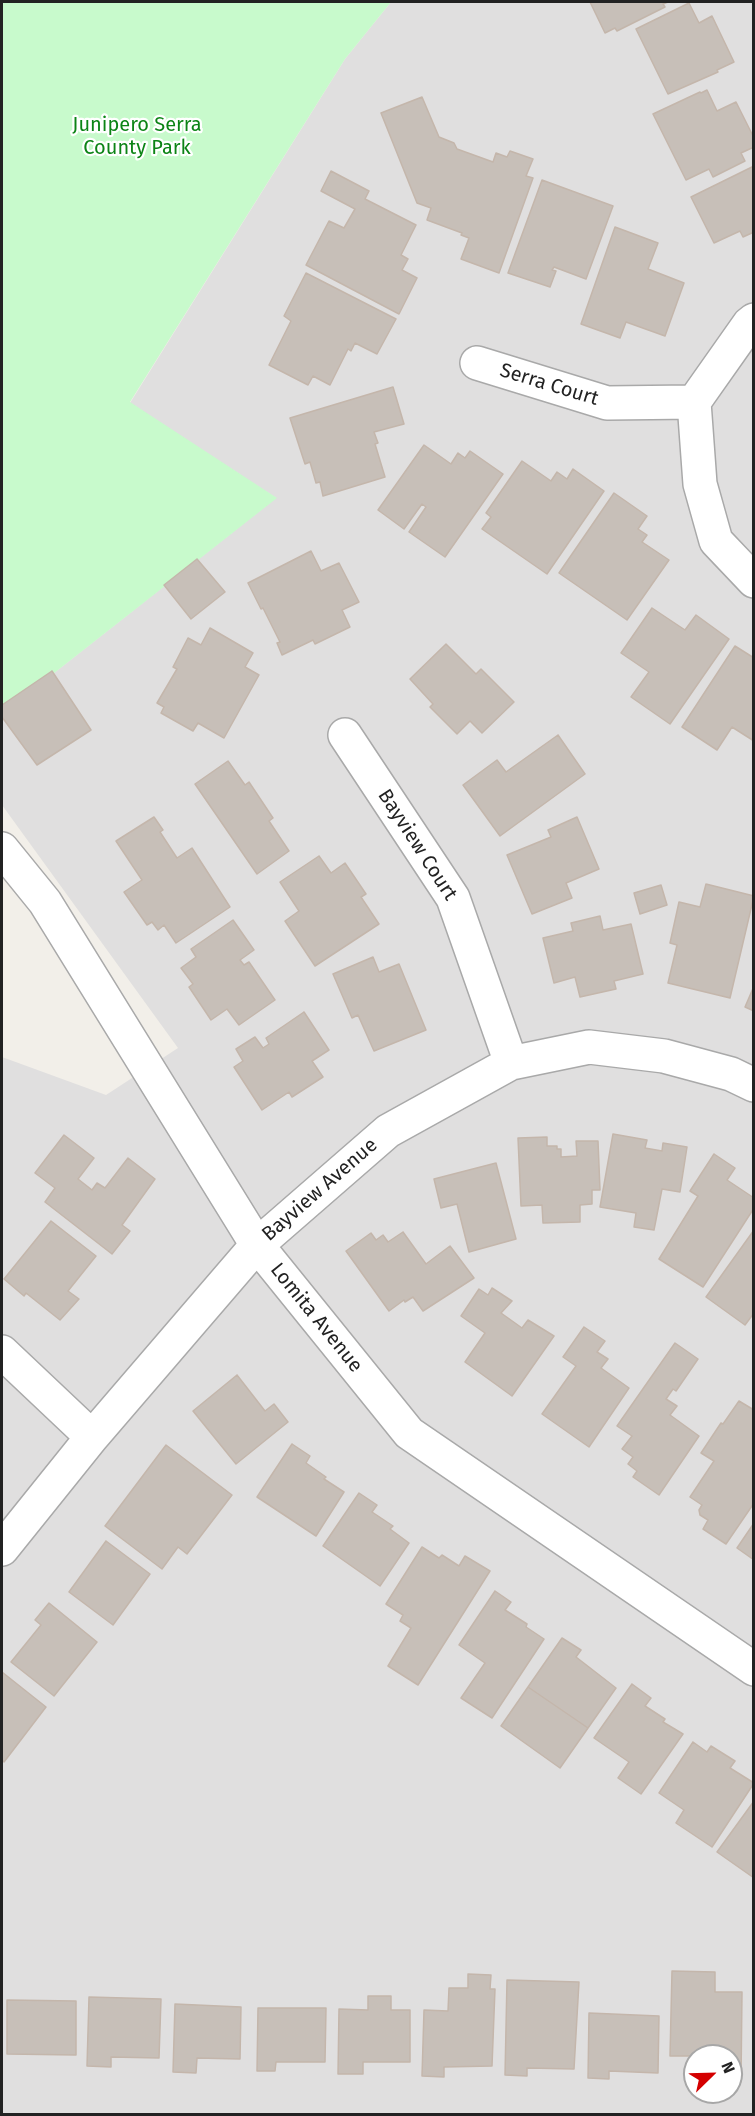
<!DOCTYPE html>
<html>
<head>
<meta charset="utf-8">
<style>
  body { margin:0 }
  #map { position:relative; width:755px; height:2116px; overflow:hidden; background:#f2efe9; font-family:"Fira Sans",sans-serif }
  canvas { display:block }
  .frame { position:absolute; inset:0; border:3px solid #222; pointer-events:none }
  .north { position:absolute; left:683px; top:2044px; width:60px; height:60px; box-sizing:border-box; background:#fff; border:2px solid #a7a7a7; border-radius:50%; rotate:67deg; font-size:16px; font-weight:700; line-height:24px; text-align:center; color:#222 }
  .north::after { content:''; display:block; margin:auto; width:21px; height:27px; background:#d40000; clip-path:polygon(50% 0,100% 100%,50% 72%,0 100%) }
</style>
</head>
<body>
<div id="map">
<canvas width="755" height="2116"></canvas>
<div class="frame"></div>
<div class="north">N</div>
</div>
<script>
const ctx = document.querySelector('canvas').getContext('2d');
ctx.lineJoin = 'round';
function fill(path, color) { ctx.fillStyle = color; ctx.fill(path, 'evenodd'); }
const toPath = rows => new Path2D(rows.map(r => 'M' + r).join(''));
function strokePath(path, color, width, dash) { ctx.strokeStyle = color; ctx.lineWidth = width; ctx.lineCap = dash ? 'butt' : 'round'; ctx.setLineDash(dash || []); ctx.stroke(path); }
function drawText(font, color, halo, rows, align = 'center') {
  ctx.font = font + ' "Fira Sans",sans-serif'; ctx.lineWidth = 4.5; ctx.setLineDash([]); ctx.textBaseline = 'middle'; ctx.strokeStyle = halo; ctx.fillStyle = color; for (const [text, x, y, turn = 0] of rows) {
    ctx.save(); ctx.translate(x, y); ctx.rotate((+turn || 0) * Math.PI / 180); ctx.textAlign = isNaN(turn) ? turn : align; if (halo) ctx.strokeText(text, 0, 0); ctx.fillText(text, 0, 0); ctx.restore();
  }
}
fill(toPath([
  [391,2,753,2,753,2114,2,2114,2,1057,106,1095,178,1048,2,805,2,714,276,498,130,403,345,59],
  [695,2056,731,2056,731,2092,695,2092]
]), '#e0dfdf');
fill(toPath([
  [2,2,391,2,345,59,130,402,277,498,2,714]
]), '#c8facc');
const building = toPath([
  [590,2,668,2,663,4,665,7,617,31,615,28,605,33,590,2],
  [689,3,699,23,712,16,734,62,717,70,718,72,668,94,636,29,689,3],
  [707,90,717,111,736,102,754,138,754,147,741,153,745,161,713,177,709,169,686,180,653,114,700,92,701,93,707,90],
  [422,97,439,137,454,143,457,149,493,162,496,153,507,157,510,151,533,159,526,176,533,178,499,273,461,259,469,238,461,235,462,233,427,220,431,208,417,203,381,113,422,97],
  [754,166,754,232,743,237,740,231,714,243,691,197,754,166],
  [331,171,369,191,365,199,416,225,401,255,408,259,402,270,417,278,399,314,306,265,329,221,344,228,355,209,321,191,331,171],
  [542,180,613,206,586,279,554,267,552,270,556,271,550,287,508,273,542,180],
  [615,227,658,243,648,269,684,283,665,336,626,322,620,338,581,324,615,227],
  [306,273,396,319,377,354,355,343,351,351,348,349,330,385,313,376,308,385,269,365,291,321,284,316,306,273],
  [393,387,404,424,374,432,378,443,375,444,385,477,323,496,320,482,316,483,310,462,305,464,290,418,393,387],
  [424,445,451,464,458,453,465,458,470,451,503,474,445,557,409,532,426,507,422,504,404,529,378,510,424,445],
  [522,461,551,481,557,472,567,479,573,469,604,491,547,574,482,529,491,517,486,513,522,461],
  [614,493,647,516,638,529,647,535,642,542,669,560,627,620,559,573,614,493],
  [311,551,321,571,339,563,359,602,342,610,350,627,315,644,313,640,282,655,277,643,280,642,263,608,261,609,248,583,311,551],
  [197,559,225,592,191,619,164,585,197,559],
  [652,608,685,630,696,615,729,639,670,724,631,697,649,672,621,653,652,608],
  [210,628,253,653,245,667,259,675,224,738,198,723,193,731,161,713,164,707,157,703,177,669,173,667,188,638,201,645,210,628],
  [446,644,476,674,481,669,514,702,482,733,470,721,457,734,430,707,433,704,410,679,446,644],
  [735,646,754,658,754,741,732,727,717,750,682,727,735,646],
  [52,671,91,730,37,765,2,717,2,705,52,671],
  [558,735,585,774,500,836,463,785,497,760,506,772,558,735],
  [228,761,245,785,249,782,273,818,269,821,289,851,257,874,195,784,228,761],
  [154,817,163,830,160,832,177,858,192,848,230,907,176,943,164,925,158,930,152,922,147,925,124,892,142,880,116,841,154,817],
  [577,817,599,869,566,883,572,898,532,914,507,855,551,837,548,830,577,817],
  [319,856,331,873,345,863,366,894,361,897,379,924,315,966,285,921,299,911,280,882,319,856],
  [706,884,754,896,730,998,668,983,677,945,670,943,679,902,700,907,706,884],
  [661,885,667,905,640,914,634,893,661,885],
  [600,916,603,930,631,924,643,974,614,981,616,989,580,997,575,977,554,983,543,938,573,931,571,923,600,916],
  [233,920,254,950,240,960,244,965,249,962,275,1000,239,1025,227,1009,211,1020,189,987,193,984,181,968,196,957,191,949,233,920],
  [373,957,379,972,399,964,426,1030,374,1051,358,1015,352,1018,333,974,373,957],
  [754,986,754,1011,745,1007,754,986],
  [304,1012,329,1050,312,1061,323,1077,292,1097,289,1092,262,1110,234,1067,243,1061,236,1049,255,1037,263,1048,269,1044,266,1038,304,1012],
  [613,1134,647,1140,645,1148,662,1151,663,1143,687,1147,680,1192,662,1189,654,1230,634,1227,636,1213,600,1207,613,1134],
  [64,1135,94,1158,78,1179,92,1190,97,1183,105,1188,128,1158,155,1179,122,1225,130,1231,112,1254,45,1202,55,1188,35,1173,64,1135],
  [547,1137,547,1146,557,1146,557,1149,561,1149,561,1157,577,1156,576,1141,598,1141,600,1190,592,1190,592,1204,580,1205,580,1222,543,1223,542,1205,521,1206,518,1138,547,1137],
  [714,1154,735,1168,727,1180,754,1198,754,1208,703,1287,659,1259,698,1196,690,1191,714,1154],
  [496,1163,516,1239,469,1252,457,1204,441,1208,434,1179,496,1163],
  [51,1221,96,1256,68,1291,79,1299,60,1320,26,1293,24,1296,4,1279,51,1221],
  [754,1230,754,1313,745,1325,706,1297,754,1230],
  [403,1232,426,1264,450,1246,474,1278,423,1311,413,1297,405,1302,404,1300,389,1311,346,1251,371,1233,376,1240,383,1235,388,1242,403,1232],
  [492,1288,512,1301,501,1313,522,1328,528,1320,554,1336,512,1396,465,1362,485,1333,461,1316,479,1289,488,1295,492,1288],
  [584,1327,605,1341,597,1352,608,1359,601,1368,629,1388,589,1447,542,1414,576,1366,563,1357,584,1327],
  [675,1343,698,1359,676,1391,673,1389,666,1399,677,1406,670,1415,699,1436,659,1495,633,1477,637,1471,628,1464,633,1457,622,1449,632,1436,617,1426,675,1343],
  [237,1375,265,1411,274,1404,288,1422,236,1464,193,1411,237,1375],
  [739,1401,754,1410,754,1503,726,1544,703,1529,708,1520,700,1515,699,1510,702,1505,690,1497,714,1461,701,1453,721,1423,723,1424,739,1401],
  [292,1444,310,1456,306,1463,326,1477,324,1479,344,1492,316,1536,257,1497,292,1444],
  [166,1445,232,1495,187,1554,178,1547,162,1569,105,1526,166,1445],
  [359,1493,377,1505,372,1512,393,1526,390,1529,409,1543,380,1586,323,1546,359,1493],
  [754,1523,754,1560,737,1548,754,1523],
  [106,1541,150,1574,113,1625,69,1592,106,1541],
  [422,1547,439,1558,442,1555,459,1566,465,1556,490,1571,418,1685,388,1666,411,1628,400,1621,403,1615,386,1604,422,1547],
  [495,1591,511,1602,505,1610,527,1624,526,1627,544,1639,492,1718,461,1698,485,1663,459,1645,495,1591],
  [49,1603,97,1642,54,1696,11,1662,41,1625,35,1620,49,1603],
  [562,1638,581,1650,576,1657,616,1688,588,1728,528,1687,562,1638],
  [2,1672,46,1707,4,1762,2,1760,2,1672],
  [632,1684,651,1698,645,1706,665,1719,663,1722,683,1734,641,1794,618,1778,629,1762,594,1738,632,1684],
  [528,1687,588,1728,560,1768,501,1726,528,1687],
  [693,1742,707,1752,711,1746,735,1761,730,1768,754,1783,712,1847,676,1823,684,1810,659,1793,693,1742],
  [754,1801,754,1878,717,1852,754,1801],
  [672,1971,715,1972,715,1992,742,1992,741,2082,731,2082,731,2056,670,2056,672,1971],
  [468,1974,491,1975,490,1989,495,1989,492,2066,444,2067,444,2077,422,2076,424,2010,448,2011,449,1988,468,1988,468,1974],
  [507,1980,579,1982,574,2069,527,2068,527,2076,505,2075,507,1980],
  [368,1996,391,1996,391,2010,410,2010,410,2062,363,2062,363,2074,338,2074,339,2009,368,2010,368,1996],
  [89,1997,161,1999,159,2058,111,2057,111,2067,87,2066,89,1997],
  [7,2000,76,2001,76,2055,7,2054,7,2000],
  [175,2004,241,2007,240,2059,197,2058,196,2073,173,2072,175,2004],
  [258,2008,326,2008,325,2062,276,2062,275,2071,257,2071,258,2008],
  [589,2013,659,2016,658,2073,609,2071,609,2079,588,2078,589,2013]
]);
fill(building, '#c7bfb8');
strokePath(building, '#c4b6ab', 1.5);
const minor = toPath([
  [754,320,749,324,694,402,700,484,716,541,754,581],
  [477,363,607,403,694,402],
  [345,735,453,898,511,1063],
  [2,849,45,902,257,1245,409,1433,754,1669],
  [2,1352,92,1437],
  [2,1549,92,1437,257,1245,388,1131,511,1063,589,1047,664,1056,731,1074,754,1085]
]);
strokePath(minor, '#a9a9a9', 36);
strokePath(minor, '#fff', 33);
drawText('20px', '#0c8416', '#fff', [
  ["Junipero Serra",137,125],
  ["County Park",137,148]
]);
drawText('20px', '#222', '#fff', [
  ["Serra Court",549,385,17],
  ["Bayview Court",417,845,57],
  ["Bayview Avenue",320,1190,-41],
  ["Lomita Avenue",316,1318,51]
]);
</script>
</body>
</html>
